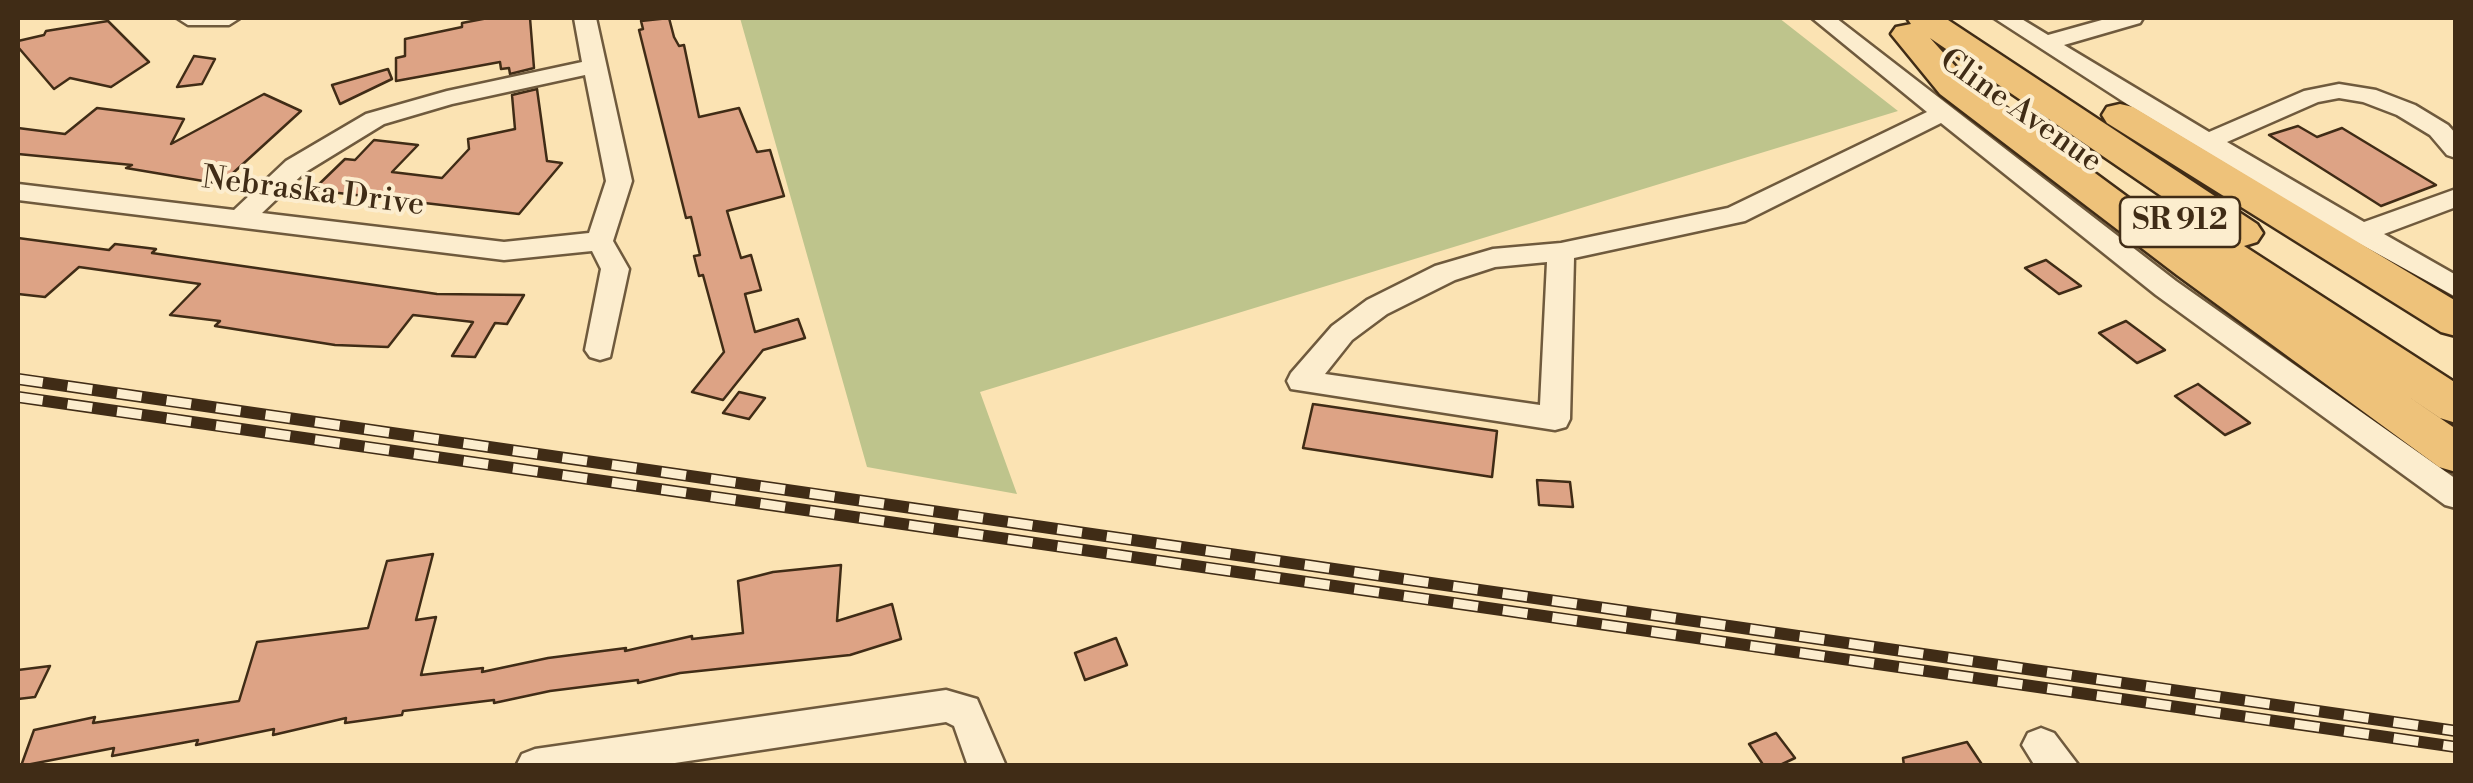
<!DOCTYPE html>
<html>
<head>
<meta charset="utf-8">
<style>
  body { margin:0 }
  #map { position:relative; width:2473px; height:783px; overflow:hidden; background:#fbe3b3; font-family:"Libre Bodoni",serif }
  canvas { display:block }
  .frame { position:absolute; inset:0; border:20px solid #402c16; pointer-events:none }
</style>
</head>
<body>
<div id="map">
<canvas width="2473" height="783"></canvas>
<div class="frame"></div>
</div>
<script>
const ctx = document.querySelector('canvas').getContext('2d');
ctx.lineJoin = 'round';
function fill(path, color) { ctx.fillStyle = color; ctx.fill(path, 'evenodd'); }
const toPath = rows => new Path2D(rows.map(r => 'M' + r).join(''));
function strokePath(path, color, width, dash) { ctx.strokeStyle = color; ctx.lineWidth = width; ctx.lineCap = dash ? 'butt' : 'round'; ctx.setLineDash(dash || []); ctx.stroke(path); }
function drawText(font, color, halo, rows, align = 'center') {
  ctx.font = font + ' "Libre Bodoni",serif'; ctx.lineWidth = 8; ctx.setLineDash([]); ctx.textBaseline = 'middle'; ctx.strokeStyle = halo; ctx.fillStyle = color; for (const [text, x, y, turn = 0] of rows) {
    ctx.save(); ctx.translate(x, y); ctx.rotate((+turn || 0) * Math.PI / 180); ctx.textAlign = isNaN(turn) ? turn : align; if (halo) ctx.strokeText(text, 0, 0); ctx.fillText(text, 0, 0); ctx.restore();
  }
}
fill(toPath([
  [740,18,1779,18,1898,111,980,392,1017,494,867,467]
]), '#bec48c');
const building = toPath([
  [488,18,530,18,534,68,510,74,509,68,501,69,500,62,396,81,396,58,405,56,405,39,462,27,462,23,488,18],
  [669,18,674,37,679,46,684,45,699,117,739,108,757,152,770,150,784,196,727,211,741,258,751,255,761,290,745,294,755,332,798,319,805,338,763,350,723,400,692,392,724,352,703,275,699,276,694,256,700,255,691,217,686,218,639,30,643,29,641,21,669,18],
  [108,21,149,62,111,87,70,78,54,89,18,47,18,41,44,35,46,31,108,21],
  [194,56,215,59,202,84,177,87,194,56],
  [388,69,392,79,340,104,332,85,388,69],
  [537,89,547,161,562,163,519,214,313,190,345,159,355,160,374,140,418,145,392,172,442,178,469,149,468,139,515,129,512,95,537,89],
  [264,94,301,111,221,184,126,168,132,165,18,154,18,128,65,134,97,108,184,119,171,144,264,94],
  [2298,126,2317,137,2342,128,2436,185,2381,206,2269,135,2298,126],
  [18,238,109,250,115,244,156,249,152,253,437,294,524,295,507,324,495,323,475,357,452,356,473,322,413,315,388,347,335,345,215,326,220,321,170,315,200,284,79,267,45,297,18,294,18,238],
  [2046,260,2081,286,2059,294,2025,268,2046,260],
  [2126,321,2165,350,2137,363,2099,333,2126,321],
  [2198,384,2250,423,2225,435,2175,396,2198,384],
  [739,392,765,398,749,419,723,413,739,392],
  [1313,404,1497,431,1492,477,1303,448,1313,404],
  [1537,480,1570,482,1573,507,1539,505,1537,480],
  [433,554,416,620,436,617,421,675,483,668,482,672,548,658,626,648,625,651,692,636,692,639,743,633,738,581,773,572,841,565,837,621,892,604,901,639,850,655,680,673,638,683,638,680,550,691,494,703,494,700,403,711,402,715,345,723,346,718,273,735,274,729,196,745,198,740,112,756,114,748,21,766,34,730,95,717,93,723,239,701,257,642,368,628,387,561,433,554],
  [1116,638,1127,665,1085,680,1075,653,1116,638],
  [50,666,35,697,18,699,18,670,50,666],
  [1776,733,1795,758,1778,766,1764,766,1749,744,1776,733],
  [1967,742,1983,766,1904,766,1903,758,1967,742]
]);
fill(building, '#dda385');
strokePath(building, '#402c16', 2.5);
const minor = toPath([
  [177,18,240,18,229,25,188,25,177,18],
  [574,18,596,18,632,181,613,241,629,269,610,357,600,360,590,357,585,350,601,269,592,251,504,260,18,200,18,184,234,210,286,161,366,114,447,91,582,62,574,18],
  [585,75,606,181,589,233,504,242,262,213,304,173,384,124,452,104,585,75],
  [1812,18,1836,18,2176,281,2456,479,2456,508,2445,505,2156,295,1941,123,1745,221,1574,258,1570,419,1566,427,1555,430,1291,389,1287,381,1291,373,1332,326,1367,300,1435,266,1493,249,1561,243,1728,208,1927,112,1812,18],
  [1547,262,1540,405,1325,374,1352,340,1387,314,1455,280,1495,267,1547,262],
  [1994,18,2020,18,2048,35,2109,18,2143,18,2140,23,2064,45,2209,132,2304,91,2339,84,2376,90,2415,105,2448,125,2456,134,2456,158,2447,155,2430,135,2397,115,2363,102,2339,98,2318,102,2227,142,2364,222,2456,189,2456,207,2384,234,2456,275,2456,297,2351,239,2127,104,1994,18],
  [946,690,977,699,1006,766,968,766,954,726,946,722,655,766,516,766,522,754,535,749,946,690],
  [2041,728,2054,733,2079,766,2035,766,2022,745,2028,733,2041,728]
]);
const highway = toPath([
  [1907,18,1945,18,2257,224,2263,233,2257,242,2244,246,2456,383,2456,423,2440,418,2403,393,2456,429,2456,472,2439,467,2177,275,1940,94,1891,34,1896,27,1911,24,1907,18],
  [1930,38,2195,219,2181,223,2175,232,1966,78,1930,38],
  [2120,104,2133,107,2456,301,2456,336,2441,332,2107,123,2102,115,2107,107,2120,104]
]);
strokePath(minor, '#6f5a3d', 5);
strokePath(highway, '#402c16', 5);
fill(minor, '#fcedce');
fill(highway, '#eec27a');
const rail = toPath([
  [18,379,2456,731],
  [18,397,2456,747]
]);
strokePath(rail, '#402c16', 12);
strokePath(rail, '#fcedce', 9, [25]);
for (const [x, y, w] of [
  [2180,222,120]
]) { const box = new Path2D(); box.roundRect(x - w / 2, y - 25, w, 50, 8); ctx.fillStyle = '#fcedce'; ctx.fill(box); strokePath(box, '#402c16', 2.5); }
drawText('bold 30px', '#402c16', null, [
  ["SR 912",2180,222]
]);
drawText('32px', '#402c16', '#fcedce', [
  ["Cline Avenue",2020,112,35],
  ["Nebraska Drive",313,193,7]
]);
</script>
</body>
</html>
